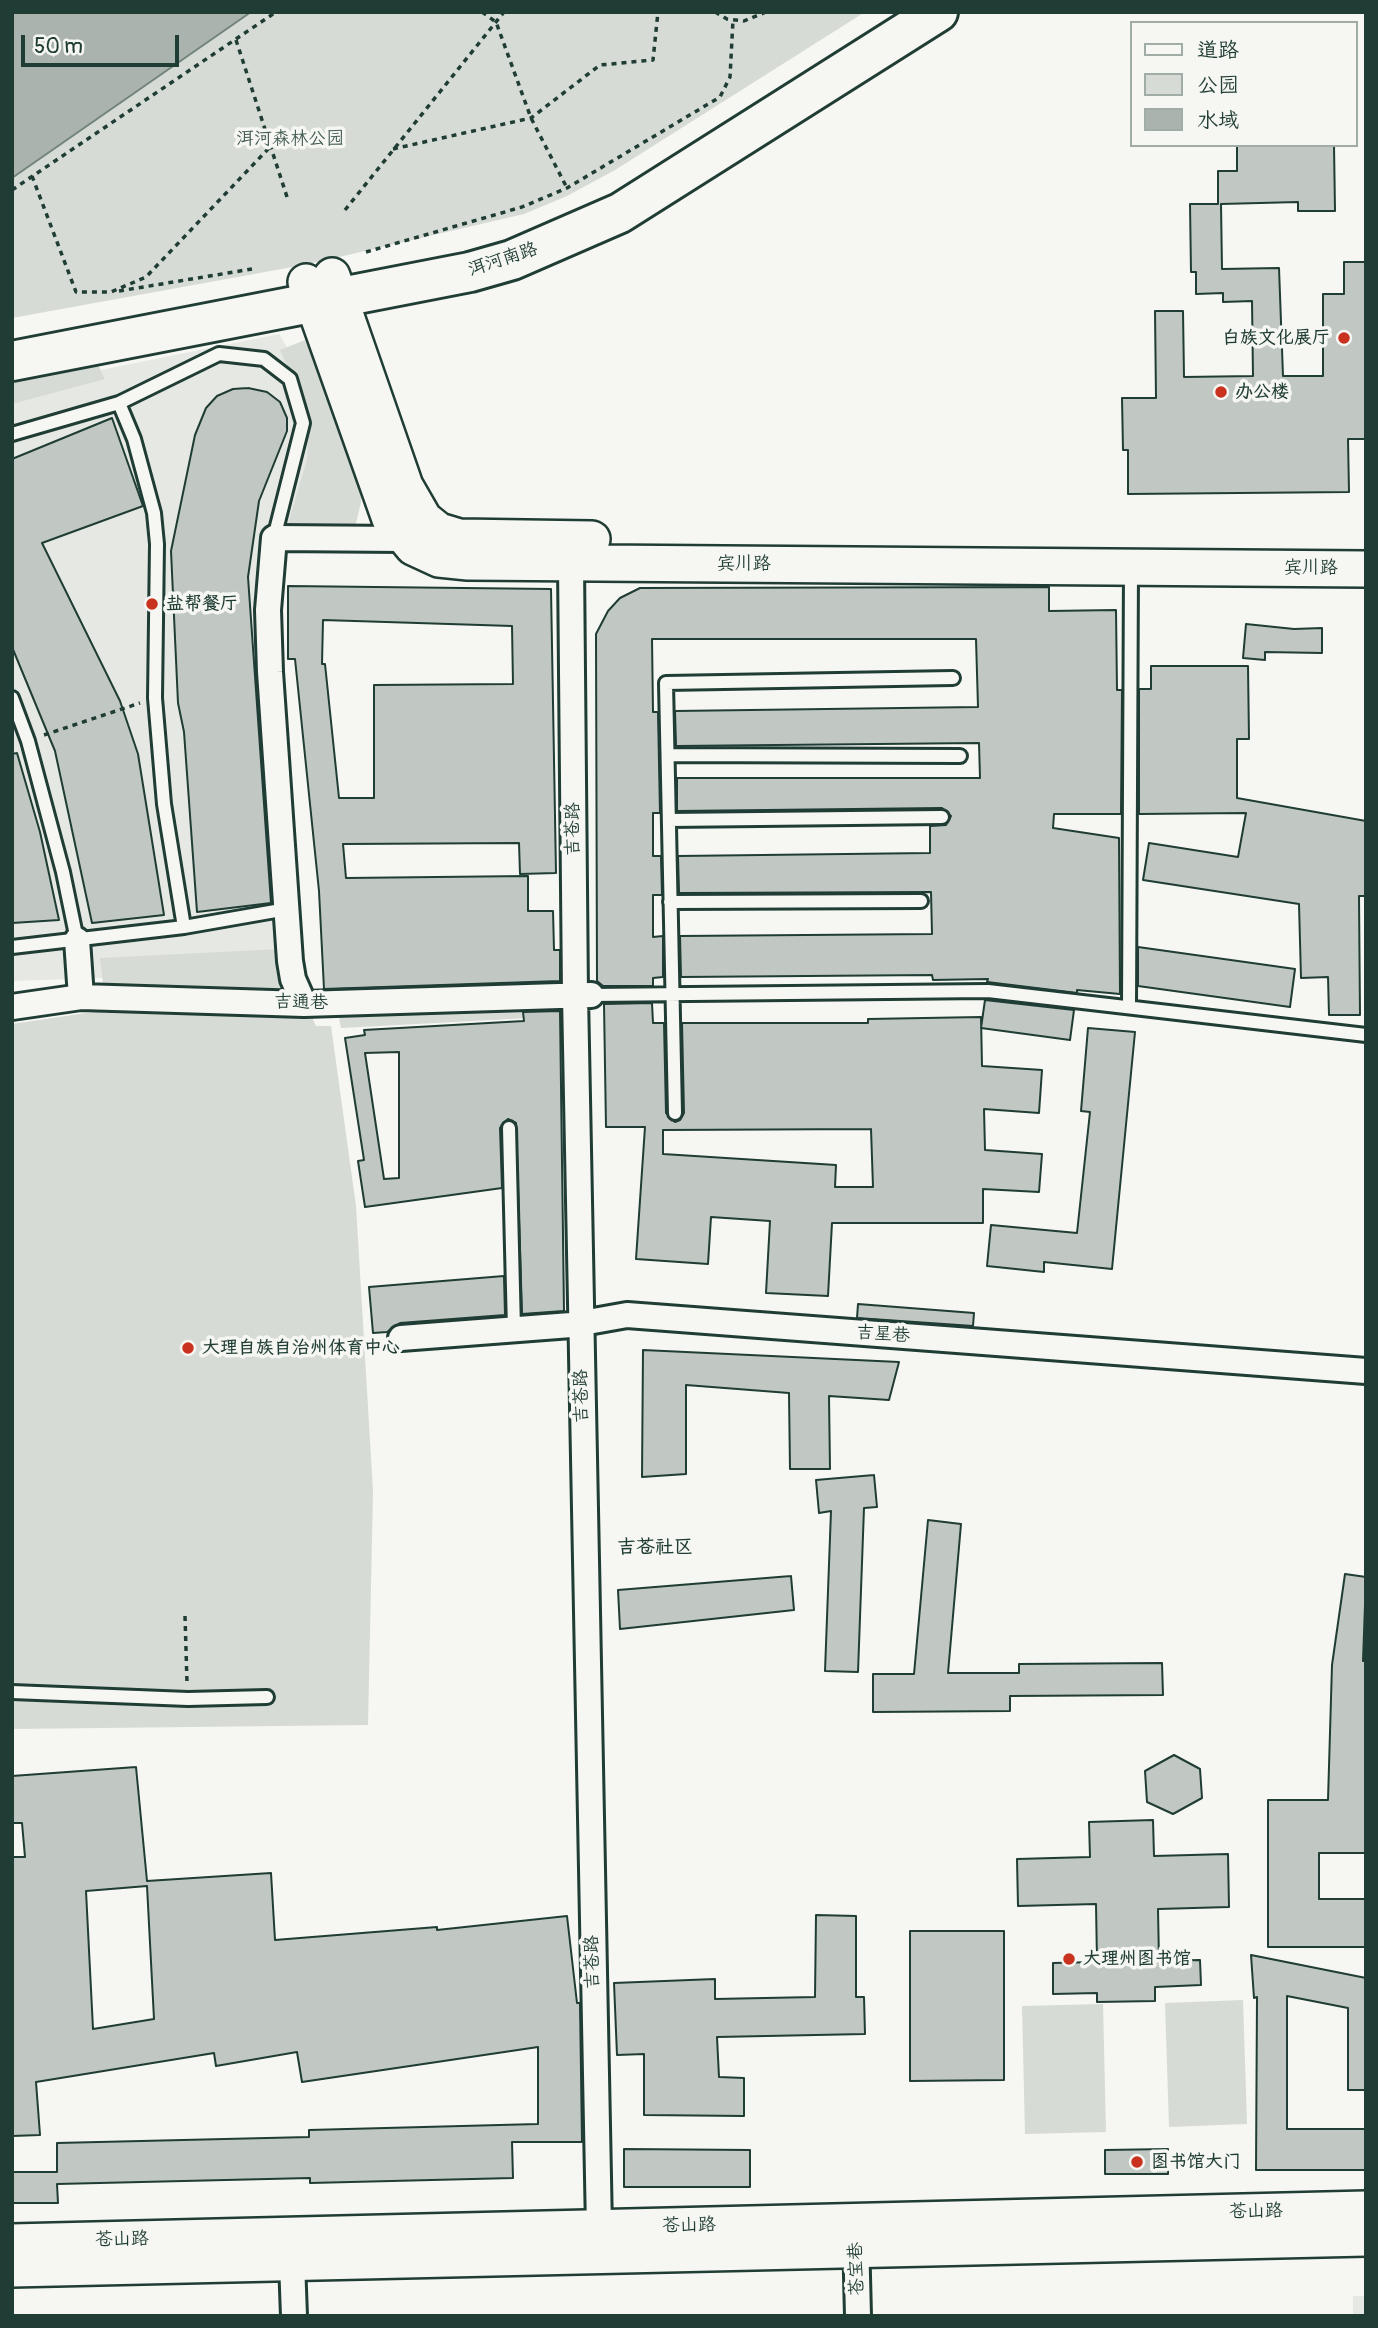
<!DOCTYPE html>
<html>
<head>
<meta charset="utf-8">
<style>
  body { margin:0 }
  #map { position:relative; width:1378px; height:2328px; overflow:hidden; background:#f6f6f2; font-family:Pangolin,"LXGW WenKai TC",sans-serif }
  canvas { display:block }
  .frame { position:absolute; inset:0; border:14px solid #1f3d34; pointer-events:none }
  .legend { position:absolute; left:1130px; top:21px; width:228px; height:126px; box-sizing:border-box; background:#f6f6f2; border:2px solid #a0aca6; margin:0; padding:9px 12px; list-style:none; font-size:21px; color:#1f3d34 }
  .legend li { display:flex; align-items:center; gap:14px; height:35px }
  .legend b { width:35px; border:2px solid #a0aca6 }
  .scale { position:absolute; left:21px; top:35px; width:158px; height:32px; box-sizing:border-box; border:4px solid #1f3d34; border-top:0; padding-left:9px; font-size:21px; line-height:24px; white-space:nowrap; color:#1f3d34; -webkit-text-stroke:5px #f6f6f2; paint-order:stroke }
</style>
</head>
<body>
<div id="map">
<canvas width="1378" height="2328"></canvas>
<div class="frame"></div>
<ul class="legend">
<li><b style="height:9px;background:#f6f6f2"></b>道路</li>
<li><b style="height:19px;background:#d6dbd6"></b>公园</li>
<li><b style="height:19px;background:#aab3ae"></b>水域</li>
</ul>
<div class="scale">50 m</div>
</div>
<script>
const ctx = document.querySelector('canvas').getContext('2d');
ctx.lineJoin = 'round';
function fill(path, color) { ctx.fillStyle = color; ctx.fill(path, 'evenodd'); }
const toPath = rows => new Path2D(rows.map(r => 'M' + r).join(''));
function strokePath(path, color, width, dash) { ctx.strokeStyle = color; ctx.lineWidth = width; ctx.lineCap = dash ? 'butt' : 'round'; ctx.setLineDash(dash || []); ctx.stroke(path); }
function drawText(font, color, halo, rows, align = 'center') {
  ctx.font = font + ' Pangolin,"LXGW WenKai TC",sans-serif'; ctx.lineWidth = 7; ctx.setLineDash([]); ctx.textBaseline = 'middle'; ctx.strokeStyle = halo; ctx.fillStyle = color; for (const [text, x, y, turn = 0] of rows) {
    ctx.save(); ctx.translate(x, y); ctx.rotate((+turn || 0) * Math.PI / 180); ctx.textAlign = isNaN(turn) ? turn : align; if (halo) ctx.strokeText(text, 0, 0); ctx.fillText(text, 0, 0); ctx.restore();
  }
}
fill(toPath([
  [279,334,305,377,321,453,278,566,299,971,12,981,12,388],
  [1353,2296,1366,2296,1366,2316,1353,2316]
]), '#e6e8e4');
fill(toPath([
  [251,12,865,12,615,170,567,196,524,214,309,264,12,318,12,178],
  [305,340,323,378,360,480,361,502,355,528,301,531,288,524,307,459,308,433,305,404,280,350],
  [97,363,105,379,12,404,12,382],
  [281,949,316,1026,331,1026,356,1206,373,1491,368,1725,12,1729,12,1024,106,1010,100,958],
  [567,1005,567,1016,341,1028,339,1017],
  [1243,2000,1247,2124,1169,2127,1165,2003],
  [1103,2004,1106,2132,1025,2134,1022,2006]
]), '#d6dbd6');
const water = toPath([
  [12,12,251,12,12,178,12,12]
]);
fill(water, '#aab3ae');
strokePath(water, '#72847d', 2);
const building = toPath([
  [1237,145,1334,145,1335,211,1298,211,1298,202,1221,204,1222,269,1279,268,1283,376,1323,376,1323,294,1344,294,1344,262,1366,262,1366,439,1348,439,1349,492,1128,494,1128,450,1123,450,1122,398,1156,398,1155,311,1183,311,1184,377,1253,376,1252,301,1223,302,1223,293,1196,294,1196,272,1191,272,1190,204,1218,204,1218,171,1237,171,1237,145],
  [248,388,267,392,280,402,287,418,287,431,259,501,248,577,271,903,197,912,184,732,178,703,171,551,195,435,206,408,217,396,233,389,248,388],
  [112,418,143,506,42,543,120,701,138,754,164,915,92,923,55,751,12,647,12,459,112,418],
  [288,586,551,589,556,873,520,874,519,843,343,844,346,878,528,876,528,911,553,911,554,950,560,950,560,981,324,989,319,891,295,659,288,659,288,586],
  [323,620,512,626,513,684,374,685,374,798,339,798,325,664,322,664,323,620],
  [1049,587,1049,611,1116,610,1117,690,1122,690,1121,814,1054,814,1053,828,1119,838,1120,994,1077,990,1077,993,987,982,988,979,933,980,932,975,681,977,680,936,932,934,931,892,679,893,678,856,930,853,930,826,946,825,951,816,942,808,677,811,677,778,980,778,979,743,676,746,675,711,978,707,976,639,652,639,653,712,658,712,660,813,653,813,653,856,661,856,662,895,653,895,653,937,663,936,663,977,653,978,653,986,603,986,597,981,596,634,608,611,620,598,640,588,1049,587],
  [1246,624,1294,629,1322,628,1322,653,1265,652,1265,660,1243,658,1246,624],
  [1151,666,1248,666,1249,739,1237,739,1237,798,1366,821,1366,896,1359,896,1360,1015,1329,1015,1328,977,1301,978,1299,904,1143,880,1149,843,1238,857,1246,813,1139,814,1139,689,1151,689,1151,666],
  [17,753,40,832,59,920,12,923,12,754,17,753],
  [1138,947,1295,969,1290,1007,1138,986,1138,947],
  [985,1000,1074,1010,1070,1040,981,1028,985,1000],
  [652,1003,653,1023,664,1023,666,1113,675,1122,680,1120,684,1113,682,1023,868,1023,868,1019,981,1017,982,1066,1042,1070,1039,1113,984,1109,985,1150,1042,1154,1039,1192,983,1189,983,1223,832,1223,828,1296,766,1293,770,1221,711,1217,708,1264,636,1259,645,1127,606,1127,604,1004,652,1003],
  [871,1129,873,1187,835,1187,836,1165,663,1154,663,1130,871,1129],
  [560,1011,564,1311,522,1314,516,1123,508,1119,500,1128,502,1188,365,1207,358,1161,364,1160,345,1038,365,1035,364,1030,524,1021,523,1012,560,1011],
  [399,1052,399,1178,384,1179,365,1053,399,1052],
  [1088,1028,1135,1032,1112,1269,1044,1262,1044,1272,987,1266,991,1225,1077,1233,1090,1112,1081,1111,1088,1028],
  [504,1276,505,1315,400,1323,387,1332,373,1333,369,1287,504,1276],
  [858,1304,974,1313,973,1326,857,1318,858,1304],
  [643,1350,899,1362,889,1400,829,1396,830,1469,790,1469,789,1393,686,1385,686,1474,642,1477,643,1350],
  [874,1475,877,1507,864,1508,858,1672,825,1671,831,1511,819,1513,816,1480,874,1475],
  [928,1520,961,1524,948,1673,1019,1673,1019,1664,1162,1663,1163,1695,1010,1696,1010,1711,873,1712,873,1674,914,1674,928,1520],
  [1345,1574,1366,1577,1363,1661,1366,1661,1366,1853,1319,1853,1319,1899,1366,1899,1366,1947,1268,1947,1268,1800,1328,1800,1332,1665,1345,1574],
  [791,1576,794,1610,620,1629,618,1590,791,1576],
  [1174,1755,1200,1769,1202,1798,1173,1814,1147,1802,1145,1771,1174,1755],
  [136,1767,147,1881,271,1873,275,1940,437,1927,437,1930,567,1916,577,2003,580,2003,582,2142,512,2142,513,2178,310,2183,310,2178,57,2184,58,2203,12,2203,12,2172,57,2172,57,2143,309,2137,309,2130,538,2124,538,2047,302,2082,297,2052,216,2066,214,2053,36,2082,40,2135,12,2136,12,1857,25,1857,22,1823,12,1823,12,1776,136,1767],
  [147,1886,154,2019,93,2029,86,1891,147,1886],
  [1153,1820,1154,1856,1228,1854,1229,1907,1158,1909,1159,1961,1200,1960,1201,1985,1155,1987,1155,2001,1097,2002,1097,1993,1053,1994,1053,1963,1097,1962,1096,1904,1018,1906,1017,1859,1090,1857,1089,1822,1153,1820],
  [816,1915,856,1916,856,1997,864,1997,865,2034,717,2037,719,2077,744,2078,744,2116,644,2115,644,2054,617,2055,614,1983,715,1979,715,1999,815,1997,816,1915],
  [910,1931,1004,1931,1004,2080,910,2081,910,1931],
  [1251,1955,1366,1978,1366,2090,1348,2090,1348,2008,1287,1996,1287,2129,1366,2129,1366,2170,1256,2170,1257,1997,1254,1998,1251,1955],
  [624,2149,750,2150,750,2187,624,2187,624,2149],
  [1168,2149,1168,2174,1105,2174,1105,2150,1168,2149]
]);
fill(building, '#c1c8c3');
strokePath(building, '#1f3d34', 2);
const lane = toPath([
  [119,403,134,439,154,513,157,544,155,698,164,804,184,927],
  [12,434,119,403,219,354,264,359,290,379,303,423,274,538],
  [12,698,28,741,63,872,77,940],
  [668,755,960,756],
  [669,820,942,817],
  [670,902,921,901],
  [12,947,184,927,287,909],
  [591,995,988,991,1366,1035],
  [1129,1005,1131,568],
  [675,1113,666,683,953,678],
  [509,1128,514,1329],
  [12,1692,188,1699,267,1697]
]);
const street = toPath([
  [571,563,575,995,599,2228],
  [77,940,81,997],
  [304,1004,293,979,290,961,270,672,268,610,274,538,404,539],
  [12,1007,81,997,304,1004,591,995],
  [401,1338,571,1325,627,1315,1366,1371],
  [856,2236,858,2316],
  [292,2262,294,2316]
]);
const secondary = toPath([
  [332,276,405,486,424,519,439,531,459,537,592,539],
  [306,282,390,519,413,547,439,559,468,562,1366,569],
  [12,2242,1366,2209],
  [12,2269,1366,2238]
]);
const primary = toPath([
  [12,361,470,272,512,260,620,213,938,12]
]);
strokePath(lane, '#1f3d34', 18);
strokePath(street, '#1f3d34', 30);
strokePath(secondary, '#1f3d34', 40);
strokePath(primary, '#1f3d34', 44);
strokePath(toPath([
  [482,12,496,22,531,118,567,188],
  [715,12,727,19,744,21,766,12],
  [236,40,288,200],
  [393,149,531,118,600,65,653,60,658,12],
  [32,176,76,292,111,292,146,277,270,147],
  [12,190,276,12],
  [345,210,504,12],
  [366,252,522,207,567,188,720,97,730,77,733,20],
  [119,291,252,269],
  [44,735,140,703],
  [185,1616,187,1683]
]), '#1f3d34', 3.5, [5, 5]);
strokePath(lane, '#f6f6f2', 12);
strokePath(street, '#f6f6f2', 24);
strokePath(secondary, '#f6f6f2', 35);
strokePath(primary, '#f6f6f2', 38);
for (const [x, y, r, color] of [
  [1344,338,7,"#c8321e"],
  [1221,392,7,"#c8321e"],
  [152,604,7,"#c8321e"],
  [188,1348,7,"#c8321e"],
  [1069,1959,7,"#c8321e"],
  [1137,2162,7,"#c8321e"]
]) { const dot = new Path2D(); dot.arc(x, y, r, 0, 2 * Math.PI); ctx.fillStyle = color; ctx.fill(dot); strokePath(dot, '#f6f6f2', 2.5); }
drawText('18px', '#445d54', '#f6f6f2', [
  ["洱河森林公园",290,139]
]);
drawText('18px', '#1f3d34', '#f6f6f2', [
  ["洱河南路",503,260,-18],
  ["宾川路",744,564],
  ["宾川路",1311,568],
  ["吉苍路",573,829,-90],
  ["吉通巷",301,1003,1],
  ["吉星巷",883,1335,4],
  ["吉苍路",582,1396,-91],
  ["吉苍路",593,1962,-91],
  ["苍山路",1256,2212,-1],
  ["苍山路",689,2226,-1],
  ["苍山路",122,2240,-1],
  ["苍宝巷",857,2269,-92]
]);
drawText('bold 18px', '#1f3d34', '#f6f6f2', [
  ["白族文化展厅",1330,338,"right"],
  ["办公楼",1235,392],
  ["盐帮餐厅",166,604],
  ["大理自族自治州体育中心",202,1348],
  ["大理州图书馆",1083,1959],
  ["图书馆大门",1151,2162]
], 'left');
drawText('bold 19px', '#1f3d34', '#f6f6f2', [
  ["吉苍社区",655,1548]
]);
</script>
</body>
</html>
